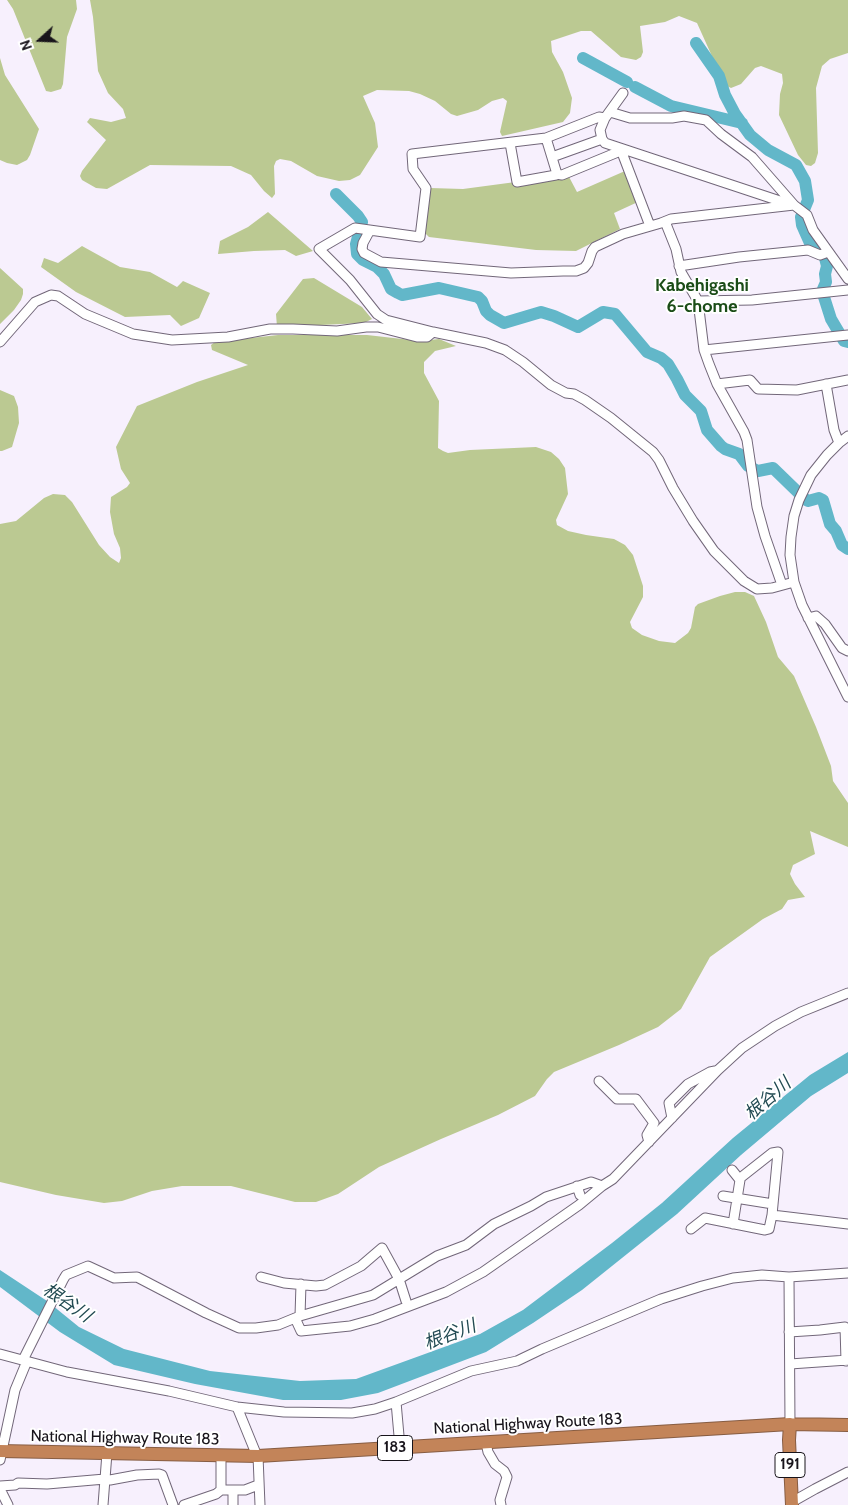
<!DOCTYPE html>
<html>
<head>
<meta charset="utf-8">
<style>
  body { margin:0 }
  #map { position:relative; width:848px; height:1505px; overflow:hidden; background:#f7f0fd; font-family:Cabin,sans-serif }
  canvas { display:block }
  .north { position:absolute; left:15px; top:15px; width:50px; height:50px; -webkit-text-stroke:4px #fff; paint-order:stroke; rotate:250deg; font-size:14px; font-weight:700; line-height:20px; text-align:center; color:#18141b }
  .north::after { content:''; display:block; margin:auto; width:18px; height:22px; background:#18141b; clip-path:polygon(50% 0,100% 100%,50% 72%,0 100%) }
</style>
</head>
<body>
<div id="map">
<canvas width="848" height="1505"></canvas>
<div class="north">N</div>
</div>
<script>
const ctx = document.querySelector('canvas').getContext('2d');
ctx.lineJoin = 'round';
function fill(path, color) { ctx.fillStyle = color; ctx.fill(path, 'evenodd'); }
const toPath = rows => new Path2D(rows.map(r => 'M' + r).join(''));
function strokePath(path, color, width, dash) { ctx.strokeStyle = color; ctx.lineWidth = width; ctx.lineCap = dash ? 'butt' : 'round'; ctx.setLineDash(dash || []); ctx.stroke(path); }
function drawText(font, color, halo, rows, align = 'center') {
  ctx.font = font + ' Cabin,"Noto Sans JP",sans-serif'; ctx.lineWidth = 4; ctx.setLineDash([]); ctx.textBaseline = 'middle'; ctx.strokeStyle = halo; ctx.fillStyle = color; for (const [text, x, y, turn = 0] of rows) {
    ctx.save(); ctx.translate(x, y); ctx.rotate((+turn || 0) * Math.PI / 180); ctx.textAlign = isNaN(turn) ? turn : align; if (halo) ctx.strokeText(text, 0, 0); ctx.fillText(text, 0, 0); ctx.restore();
  }
}
fill(toPath([
  [7,0,76,0,77,9,67,37,63,84,61,89,51,92,46,91,13,9],
  [90,0,848,0,848,53,830,59,822,66,816,88,818,153,815,163,811,166,806,165,798,155,779,115,780,94,783,83,782,74,761,66,755,68,741,84,731,88,725,85,697,23,679,16,665,22,640,26,643,52,641,57,636,60,621,57,591,31,581,31,551,41,552,52,563,72,572,98,570,113,563,122,502,136,500,132,507,101,503,98,492,101,478,110,457,116,451,114,435,101,420,94,409,91,377,90,363,96,375,123,378,147,360,175,350,180,339,181,317,176,291,161,280,159,276,161,274,166,275,194,272,198,264,191,251,175,231,166,150,165,107,189,96,188,82,180,80,176,82,171,106,140,87,122,90,118,111,122,126,118,123,109,108,93,98,71,93,17],
  [0,58,5,75,39,129,30,155,27,160,17,165,7,163,0,160],
  [625,171,640,201,614,213,620,229,576,251,536,250,429,237,424,232,430,188,463,189,568,175,577,192],
  [268,212,313,251,296,256,285,250,254,251,218,254,220,241,248,227],
  [82,246,120,267,150,272,177,287,183,281,210,293,199,318,181,326,170,315,125,317,76,292,41,267,44,258,58,263],
  [0,268,23,289,23,294,21,300,14,310,0,324],
  [314,278,362,307,372,319,364,323,277,327,276,314,303,279],
  [278,335,367,335,420,341,439,339,456,346,435,351,424,362,424,373,439,401,438,448,443,451,448,453,470,450,536,447,551,452,559,459,565,468,568,494,556,520,557,525,568,531,586,535,614,539,625,545,633,555,643,586,643,597,630,622,632,628,642,635,659,641,675,643,688,633,691,628,695,607,698,604,720,596,735,592,745,592,754,596,766,622,778,657,794,676,816,727,831,766,833,781,848,803,848,847,810,831,815,854,793,865,790,874,795,884,805,897,788,900,782,909,763,919,710,957,681,1009,658,1027,619,1045,554,1072,547,1079,535,1096,498,1115,441,1139,379,1167,338,1194,316,1202,295,1202,231,1186,182,1186,152,1191,122,1201,104,1203,56,1195,0,1182,0,524,16,521,44,498,53,494,65,495,72,502,99,545,110,557,119,563,121,558,120,548,114,534,110,512,111,497,127,487,130,483,121,469,116,447,137,406,197,382,248,365,212,350,211,345,215,342],
  [0,390,14,396,18,407,19,423,12,447,2,451,0,451]
]), '#bbc992');
fill(toPath([
  [848,1052,848,1073,811,1096,741,1155,677,1214,582,1290,533,1323,486,1352,378,1393,341,1400,283,1400,195,1384,114,1365,60,1332,0,1287,0,1270,47,1301,79,1327,124,1349,210,1371,300,1381,356,1379,480,1334,523,1310,612,1243,662,1203,733,1138,810,1075]
]), '#62b7c9');
strokePath(toPath([
  [696,43,719,76,725,95,735,114,750,135,768,150,796,165,805,181,808,200,801,217,802,225,810,243,822,251,825,258,827,266,825,274,826,282,823,289,824,297,831,319,844,341,848,342],
  [583,58,627,82],
  [635,87,671,106,742,123],
  [336,194,358,216,362,222,356,244,357,254,363,260,377,267,384,274,391,289,398,293,402,295,439,288,478,297,482,301,486,311,490,315,504,323,541,312,554,316,578,327,603,312,615,314,647,352,661,358,668,364,677,379,685,395,701,411,707,430,721,446,725,449,739,454,748,466,758,471,773,468,806,500,808,501,819,498,823,500,830,524,836,531,842,545,848,549]
]), '#62b7c9', 12);
const minor = toPath([
  [623,93,605,118,600,130,602,139,605,143,789,204],
  [610,112,630,118,672,118,684,116,706,120,721,134,752,157,794,205,807,215,813,230,848,279],
  [605,118,599,117,546,138,412,154,413,169,426,188,420,237,355,228,319,249,350,280,377,314,386,320,433,332,486,343,505,350,523,362,551,385,566,393,574,394,585,400,611,418,653,452,659,460,673,488,693,521,714,551,744,581,757,589,772,588,794,582],
  [510,143,517,182,556,175,557,174,546,138],
  [552,157,602,139],
  [557,174,562,175,618,152,621,150,650,226],
  [664,222,666,224,676,249,681,272,698,301,704,350,709,364,717,384,744,432,747,440,757,507,765,536,782,585],
  [370,230,363,243,362,249,364,253,381,262,511,273,563,271,576,271,584,268,588,263,592,251,595,247,623,234,661,223,671,219,794,205],
  [679,266,739,257,808,250,820,255,828,252],
  [698,301,752,300,848,290],
  [0,342,35,302,51,295,58,296,85,314,133,334,172,340,228,337,270,329,293,329,337,331,366,327,378,327,417,337,427,337,433,332],
  [704,350,848,335],
  [717,384,750,380,758,389,797,390,848,380],
  [826,384,834,430,839,443],
  [848,436,839,443,827,455,811,475,799,500,794,516,791,537,790,555,794,582,802,605,848,697],
  [808,618,816,616,825,624,842,648,848,651],
  [599,1081,617,1099,636,1099,654,1123,647,1135,649,1142],
  [672,1118,669,1103,688,1084,710,1072,715,1071],
  [732,1170,740,1180,733,1224],
  [577,1186,580,1195],
  [602,1186,613,1179,718,1070,742,1048,775,1026,801,1012,848,993],
  [723,1196,773,1204],
  [772,1215,848,1224],
  [691,1229,705,1218,765,1230,769,1229,772,1215,778,1152,772,1153,739,1179],
  [261,1277,284,1283,316,1286,325,1285,361,1266,382,1248,399,1279,406,1301],
  [789,1277,790,1424],
  [300,1316,301,1284],
  [789,1332,820,1330,845,1327,846,1361],
  [0,1354,67,1372,169,1391,237,1407,284,1412,352,1413,375,1409,396,1402,471,1371,517,1361,542,1349,661,1299,702,1286,733,1278,762,1275,789,1277,848,1273],
  [23,1360,63,1280,66,1275,88,1266,114,1278,137,1277,206,1313,239,1328,256,1328,278,1325,300,1316,373,1295,437,1256,466,1245,494,1224,531,1206,546,1197,591,1182,602,1186,579,1205,483,1272,446,1292,375,1319,350,1326,301,1331,295,1318],
  [790,1364,848,1360],
  [396,1402,400,1447],
  [237,1407,257,1456],
  [486,1443,488,1452,495,1464,504,1471,507,1477,500,1500,501,1505],
  [258,1456,260,1505],
  [0,1460,15,1390,27,1361],
  [0,1486,15,1485,18,1483,47,1484,105,1479,110,1480,137,1475,159,1474,162,1475,173,1505],
  [0,1489,8,1505],
  [221,1490,245,1490,258,1485],
  [792,1502,815,1489,848,1472],
  [103,1505,107,1453],
  [184,1505,216,1494,221,1490,221,1457],
  [233,1505,233,1491]
]);
const highway = toPath([
  [790,1424,789,1440,792,1505],
  [0,1451,258,1456,790,1424,848,1425]
]);
strokePath(minor, '#726779', 11);
strokePath(highway, '#875d43', 14);
strokePath(minor, '#fff', 9);
strokePath(highway, '#c38459', 12);
for (const [x, y, w] of [
  [395,1448,35],
  [790,1465,30]
]) { const box = new Path2D(); box.roundRect(x - w / 2, y - 12.5, w, 25, 4); ctx.fillStyle = '#fff'; ctx.fill(box); strokePath(box, '#18141b', 1); }
drawText('bold 15px', '#18141b', null, [
  ["183",395,1448],
  ["191",790,1465]
]);
drawText('16px', '#18141b', '#fff', [
  ["National Highway Route 183",528,1424,-3],
  ["National Highway Route 183",125,1438,1]
]);
drawText('bold 18px', '#1b4d17', '#fff', [
  ["Kabehigashi",702,286],
  ["6-chome",702,307]
]);
drawText('italic 18px', '#224a52', '#fff', [
  ["根谷川",768,1099,-41],
  ["根谷川",67,1303,34],
  ["根谷川",450,1335,-21]
]);
</script>
</body>
</html>
